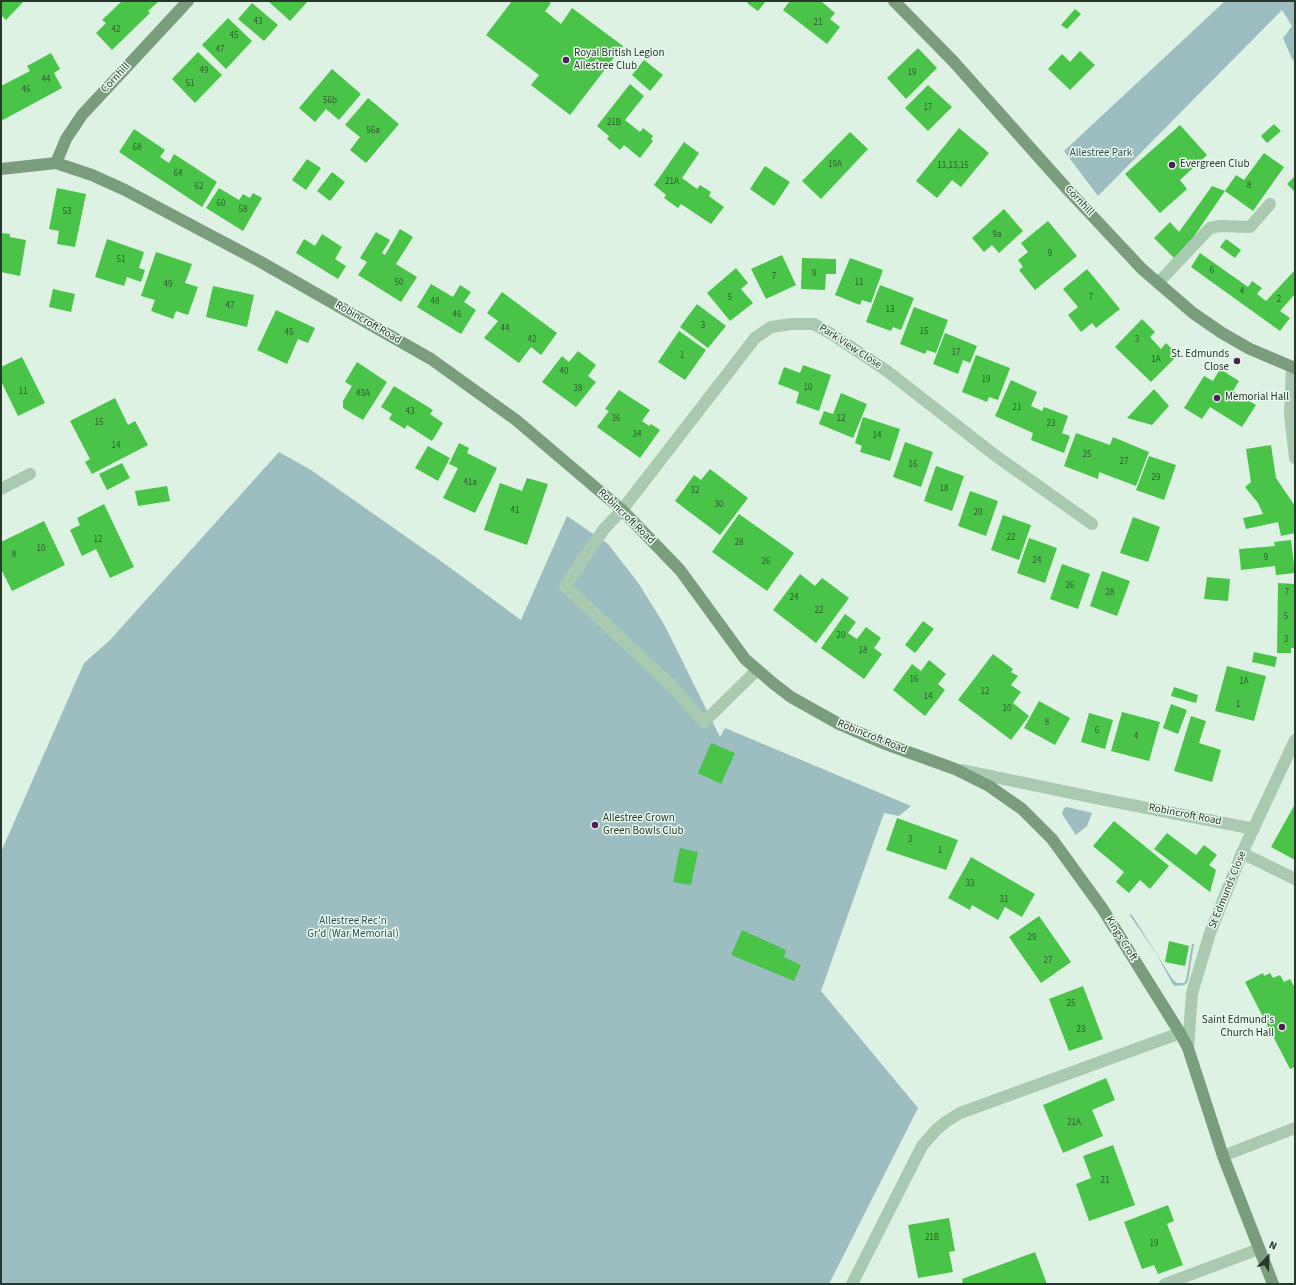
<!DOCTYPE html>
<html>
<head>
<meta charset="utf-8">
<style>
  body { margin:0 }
  #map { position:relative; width:1296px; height:1285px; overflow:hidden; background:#ddf2e3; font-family:"Source Sans 3",sans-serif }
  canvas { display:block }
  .frame { position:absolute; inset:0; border:2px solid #29372a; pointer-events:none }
  .north { position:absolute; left:1248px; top:1237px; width:40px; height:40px; -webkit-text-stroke:3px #e9f9ee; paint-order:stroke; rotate:23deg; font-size:11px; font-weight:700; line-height:16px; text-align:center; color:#29372a }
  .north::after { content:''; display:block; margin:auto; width:14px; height:18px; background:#29372a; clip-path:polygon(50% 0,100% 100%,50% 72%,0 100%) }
</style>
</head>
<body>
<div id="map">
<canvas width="1296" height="1285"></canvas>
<div class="frame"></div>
<div class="north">N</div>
</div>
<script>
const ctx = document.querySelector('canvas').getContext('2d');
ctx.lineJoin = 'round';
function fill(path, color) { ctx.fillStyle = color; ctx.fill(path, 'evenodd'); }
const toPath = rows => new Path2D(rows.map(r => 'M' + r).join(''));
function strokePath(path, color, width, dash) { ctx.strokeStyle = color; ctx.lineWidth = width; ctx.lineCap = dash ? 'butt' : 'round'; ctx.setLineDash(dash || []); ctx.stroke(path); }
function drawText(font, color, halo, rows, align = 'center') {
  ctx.font = font + ' "Source Sans 3",sans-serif'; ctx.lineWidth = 3; ctx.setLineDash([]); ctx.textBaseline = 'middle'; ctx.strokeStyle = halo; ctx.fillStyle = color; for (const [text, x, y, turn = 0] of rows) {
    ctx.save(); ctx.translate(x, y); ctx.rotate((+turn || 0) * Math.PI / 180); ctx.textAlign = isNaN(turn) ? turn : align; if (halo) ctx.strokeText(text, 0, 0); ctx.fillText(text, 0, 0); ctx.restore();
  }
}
fill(toPath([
  [1225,1,1295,1,1295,61,1292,59,1283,38,1292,26,1282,10,1098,196,1064,151],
  [279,452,311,470,445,564,521,620,567,516,608,544,639,584,665,626,720,737,725,728,911,806,899,816,884,813,821,991,918,1108,829,1284,1,1284,1,852,84,663,110,640],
  [1067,807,1092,813,1087,826,1076,835,1062,814,1064,808],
  [1129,914,1132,915,1173,980,1177,983,1184,983,1186,980,1192,944,1194,944,1188,981,1185,985,1175,986,1172,983,1157,955]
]), '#9dbec1');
fill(toPath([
  [1,1,24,1,6,20,1,15],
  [122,1,159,1,148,11,150,13,112,50,96,33,106,23,102,20],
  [268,1,308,1,290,21],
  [512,1,547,1,551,3,545,11,561,24,572,8,623,46,570,115,531,85,539,75,486,35],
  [748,1,766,1,758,11,747,3],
  [790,1,821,1,835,13,830,19,840,27,827,44,783,10],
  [252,3,278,25,264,41,238,19],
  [1075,9,1081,14,1067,29,1061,25],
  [228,18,252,41,226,69,202,45],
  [918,48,937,68,906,99,887,78],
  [1080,51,1095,65,1070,90,1048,69,1062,54,1070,62],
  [198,52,222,75,195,103,172,79],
  [51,53,60,69,54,73,62,88,1,121,1,86,30,71,27,66],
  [644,60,663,75,650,91,632,75],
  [332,69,361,94,339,120,326,109,315,122,299,108],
  [630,84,644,96,625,120,640,132,643,128,653,136,651,139,653,141,640,158,624,145,620,150,607,139,609,136,597,126],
  [928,85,952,107,928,131,905,108],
  [368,98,399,124,366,163,350,150,360,137,345,125],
  [1274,124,1281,131,1267,143,1261,136],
  [1180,125,1207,155,1180,180,1187,189,1160,213,1125,174],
  [959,128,989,153,961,187,952,180,937,198,916,181],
  [134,129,165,150,160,157,169,163,174,154,217,182,202,207,119,152],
  [850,132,868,149,821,199,802,181],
  [684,142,699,153,682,178,697,189,700,185,711,192,709,196,724,207,711,224,681,204,678,208,664,198,666,195,654,185],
  [1264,153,1284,167,1253,211,1225,191,1236,175,1244,180],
  [307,159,321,168,306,190,292,180],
  [765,166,790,182,774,206,750,189],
  [332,172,345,182,330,201,317,191],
  [1295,176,1295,192,1287,184],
  [1212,186,1225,191,1186,248,1175,259,1154,238,1170,222,1179,232],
  [57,188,86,194,75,247,57,244,59,231,49,229],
  [219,188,239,200,243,194,250,198,253,193,262,198,243,231,206,208],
  [1004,209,1023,231,999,253,992,245,984,252,972,238],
  [1048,221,1077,256,1035,290,1019,270,1023,267,1018,260,1028,252,1021,243],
  [400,229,413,237,396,264,417,277,401,302,358,275,367,262,360,258,376,232,390,240,382,253,385,255],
  [1,233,10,234,10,237,26,240,20,276,1,272],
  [322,234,342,247,335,259,346,266,338,279,296,253,304,239,315,246],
  [107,239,144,252,139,268,145,270,141,282,127,277,124,286,95,277],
  [1226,239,1241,250,1235,258,1220,247],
  [156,252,192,264,185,283,198,287,188,315,176,311,173,319,151,311,155,300,141,296],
  [1200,253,1248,287,1252,281,1262,288,1257,294,1266,301,1295,270,1295,294,1280,311,1290,318,1280,331,1191,267],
  [782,255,796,285,766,299,751,269],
  [802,258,836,259,836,274,826,274,825,290,801,289],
  [850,258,883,270,871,303,862,300,860,305,835,295],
  [736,268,748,283,741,289,753,303,730,321,707,293],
  [1087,269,1120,309,1096,328,1092,323,1081,332,1068,315,1078,307,1063,289],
  [431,284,453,297,460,285,471,292,464,302,476,310,461,334,417,307],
  [880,285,914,298,901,330,893,327,891,331,866,322],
  [213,286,254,295,247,327,206,317],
  [53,289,75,294,71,312,49,307],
  [502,292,557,333,541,355,531,347,519,363,484,338,498,321,487,313],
  [697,304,726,326,708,348,680,327],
  [914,307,948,320,936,353,927,350,925,354,900,344],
  [276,310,315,328,308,343,298,339,287,364,257,350],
  [1142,319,1155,332,1150,337,1161,349,1166,343,1178,355,1151,382,1115,347],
  [679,331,706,350,685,380,658,362],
  [945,333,977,346,970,363,963,360,958,374,933,364],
  [578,351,596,365,588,376,596,382,576,407,542,382,562,356,569,362],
  [976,355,1010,368,998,400,989,397,987,402,962,392],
  [22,357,45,403,18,416,1,381,1,367],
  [357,362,387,382,363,420,343,408,343,401,352,386,345,382],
  [803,365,831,375,819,411,796,403,799,392,778,384,784,367,800,373],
  [1220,369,1239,381,1233,391,1256,405,1242,427,1210,407,1202,419,1184,408,1204,376,1213,381],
  [1011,380,1037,392,1031,406,1042,411,1044,407,1068,416,1062,433,1070,436,1064,453,1031,440,1033,433,995,416],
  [394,386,433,410,430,414,443,423,432,441,407,425,405,429,389,419,392,414,381,407],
  [1154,389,1169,406,1152,425,1127,418],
  [619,390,650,410,642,421,649,426,651,424,660,430,640,458,597,427,609,411,605,409],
  [841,393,867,404,853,438,819,424,824,411,833,414],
  [115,398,128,425,135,421,148,445,92,474,85,462,90,459,70,421],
  [863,417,900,429,890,461,860,452,862,446,855,443],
  [1076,433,1110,445,1113,437,1149,452,1136,486,1099,472,1098,479,1064,466],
  [905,442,933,452,921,487,893,477],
  [459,443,469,448,467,453,497,468,475,513,443,498,458,468,449,464],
  [1271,445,1276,478,1295,506,1295,533,1281,536,1278,522,1246,529,1243,518,1263,514,1258,503,1245,487,1251,482,1246,449],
  [428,446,450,458,438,481,415,468],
  [1149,456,1176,465,1164,500,1136,490],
  [122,463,130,478,107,490,99,474],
  [936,466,964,476,952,511,924,501],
  [710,469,748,498,720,535,675,501,694,475,701,480],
  [527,478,548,484,527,545,484,530,500,483,522,491],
  [167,486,170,501,138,506,135,491],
  [970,491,998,501,986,536,958,526],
  [104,504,134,567,110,578,96,549,82,556,70,530,80,525,77,518],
  [739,514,794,553,767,591,712,552],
  [1003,515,1031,525,1019,560,991,550],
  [1133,517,1160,527,1148,562,1120,553],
  [44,521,65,565,12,591,1,569,1,542],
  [1029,538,1057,548,1045,583,1017,573],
  [1291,540,1295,573,1276,575,1275,566,1241,570,1239,549,1275,546,1274,542],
  [1062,564,1090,574,1078,609,1050,599],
  [1102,571,1130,581,1117,616,1090,606],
  [800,574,815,586,822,578,849,598,816,643,773,610],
  [1207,577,1230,579,1228,601,1204,599],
  [1278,583,1295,584,1295,648,1291,648,1291,653,1277,653],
  [845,614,856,622,848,633,857,639,866,627,881,638,874,648,882,654,864,679,821,648],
  [923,621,934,629,915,653,905,645],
  [1254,652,1277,657,1275,667,1252,662],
  [993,654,1013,669,1011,672,1018,676,1011,685,1021,692,1013,703,1029,716,1011,740,958,700],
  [929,660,946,674,938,684,945,690,925,716,893,690,912,664,921,671],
  [1227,666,1266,676,1254,721,1215,711],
  [1174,687,1198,695,1196,703,1171,696],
  [1039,701,1070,718,1055,745,1024,728],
  [1171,704,1187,710,1178,734,1163,728],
  [1122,712,1160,722,1149,761,1111,751],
  [1089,713,1113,720,1105,749,1081,742],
  [1191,716,1206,721,1199,743,1221,750,1212,782,1174,771],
  [711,743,735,753,721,784,698,773],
  [1295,804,1295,860,1271,847],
  [897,818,958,840,946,870,886,850],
  [1114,821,1169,866,1150,889,1140,880,1129,893,1116,882,1124,872,1093,846],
  [1167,833,1196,855,1204,845,1217,855,1209,865,1216,870,1210,892,1154,849],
  [680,848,698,852,691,885,673,882],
  [971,857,1035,894,1022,917,1005,907,998,920,972,905,970,910,948,898],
  [1039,916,1071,962,1041,983,1009,937],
  [742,930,786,950,784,957,801,965,794,981,731,955],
  [1169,941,1189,946,1185,966,1165,962],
  [1263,973,1264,976,1270,973,1273,978,1280,975,1284,982,1290,979,1295,988,1295,1067,1290,1069,1245,982],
  [1083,986,1103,1039,1069,1051,1049,999],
  [1106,1078,1115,1100,1092,1110,1103,1136,1063,1153,1043,1105],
  [1113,1145,1135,1205,1089,1221,1076,1184,1091,1178,1083,1156],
  [1168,1205,1174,1221,1167,1224,1183,1265,1158,1274,1154,1265,1142,1269,1124,1222],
  [949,1218,955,1251,949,1252,953,1272,918,1278,908,1225],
  [1035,1252,1047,1284,963,1284,962,1279]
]), '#4ac349');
strokePath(toPath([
  [1158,283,1210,228,1220,226,1250,227,1270,204],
  [622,510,604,529,565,586,672,686,704,722,757,670],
  [1242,853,1295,879],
  [852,1284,922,1146,937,1129,947,1121,960,1113,1180,1033]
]), '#a9cab0', 12);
strokePath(toPath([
  [1292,367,1290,415,1295,458],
  [1,489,30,474],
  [622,510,755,338,771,327,791,324,814,324,833,335,887,371,996,456,1092,524],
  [961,770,1101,799,1254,829],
  [1188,1048,1192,993,1210,933,1242,853,1295,740],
  [1223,1156,1295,1128],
  [1165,1284,1259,1249]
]), '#a9cab0', 12);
strokePath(toPath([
  [894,1,953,61,1067,189,1142,269,1193,313,1222,333,1250,349,1295,368],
  [56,163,66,139,82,115,188,1],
  [1,169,56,163,92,175,125,190,259,261,431,359,516,420,622,510,680,570,745,659,774,684,791,697,839,724,883,743,955,769,989,786,1022,809,1052,839,1102,908,1180,1033,1188,1048,1223,1156,1273,1284]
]), '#7a9d7e', 12);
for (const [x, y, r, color] of [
  [566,60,4,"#4d1f58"],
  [1172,165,4,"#4d1f58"],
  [1237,361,4,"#4d1f58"],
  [1217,398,4,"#4d1f58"],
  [595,825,4,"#4d1f58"],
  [1282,1027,4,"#4d1f58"]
]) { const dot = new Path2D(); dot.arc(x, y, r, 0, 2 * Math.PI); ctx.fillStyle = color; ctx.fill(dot); strokePath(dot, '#e9f9ee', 1.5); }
drawText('9px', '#315a32', null, [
  ["43",258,22],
  ["21",818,23],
  ["42",116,30],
  ["45",234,36],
  ["47",220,50],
  ["49",204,71],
  ["19",912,73],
  ["44",46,80],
  ["51",190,84],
  ["46",26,90],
  ["56b",330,101],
  ["17",928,108],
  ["21B",614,123],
  ["56a",373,131],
  ["68",137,148],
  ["19A",835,165],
  ["11,13,15",953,166],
  ["64",178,174],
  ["21A",672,182],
  ["8",1249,186],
  ["62",199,187],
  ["60",221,204],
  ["58",243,210],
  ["53",67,212],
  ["9a",997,235],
  ["9",1050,254],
  ["51",121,260],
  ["6",1212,271],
  ["9",814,274],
  ["7",774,277],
  ["50",399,283],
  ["11",859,283],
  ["49",168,285],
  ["4",1242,292],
  ["5",730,298],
  ["7",1091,298],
  ["2",1279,300],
  ["48",435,302],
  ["47",230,306],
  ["13",890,310],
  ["46",457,315],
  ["3",703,326],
  ["44",505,329],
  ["15",924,332],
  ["45",289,333],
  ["42",532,340],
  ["3",1137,340],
  ["17",956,353],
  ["1",682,356],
  ["1A",1156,360],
  ["40",564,372],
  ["19",986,380],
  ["10",808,388],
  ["38",578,389],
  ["11",23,392],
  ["43A",363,394],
  ["21",1017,408],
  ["43",410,412],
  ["36",616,419],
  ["12",841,419],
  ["15",99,423],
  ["23",1051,424],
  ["34",637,435],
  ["14",877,436],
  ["14",116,446],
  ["25",1087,455],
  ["27",1124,462],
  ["16",913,465],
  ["29",1156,478],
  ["41a",470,483],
  ["18",944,489],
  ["32",695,491],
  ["30",719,505],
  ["41",515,511],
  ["20",978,513],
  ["22",1011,538],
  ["12",98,540],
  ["28",739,543],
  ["10",41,549],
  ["8",14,555],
  ["9",1266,558],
  ["24",1037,561],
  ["26",766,562],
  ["26",1070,586],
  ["28",1110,593],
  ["7",1287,593],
  ["24",794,598],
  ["22",819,611],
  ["5",1286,617],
  ["20",841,636],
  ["3",1286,640],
  ["18",863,651],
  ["16",914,680],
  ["1A",1244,682],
  ["12",985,692],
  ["14",928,697],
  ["1",1238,705],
  ["10",1007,709],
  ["8",1047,723],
  ["6",1097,731],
  ["4",1136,737],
  ["3",910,840],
  ["1",940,851],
  ["33",970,884],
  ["31",1004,900],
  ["29",1032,938],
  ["27",1048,961],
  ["25",1071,1004],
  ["23",1081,1030],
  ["21A",1074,1123],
  ["21",1105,1181],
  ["21B",932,1238],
  ["19",1154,1244]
]);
drawText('11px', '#29372a', '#e9f9ee', [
  ["Royal British Legion",574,54],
  ["Allestree Club",574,67],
  ["Evergreen Club",1180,165],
  ["St. Edmunds",1229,355,"right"],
  ["Close",1229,368,"right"],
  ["Memorial Hall",1225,398],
  ["Allestree Crown",603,819],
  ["Green Bowls Club",603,832],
  ["Saint Edmund's",1274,1021,"right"],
  ["Church Hall",1274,1034,"right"]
], 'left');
drawText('11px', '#29372a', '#e9f9ee', [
  ["Cornhill",116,78,-47],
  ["Cornhill",1079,201,47],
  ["Robincroft Road",368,323,30],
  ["Park View Close",850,347,33],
  ["Robincroft Road",626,517,44],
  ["Robincroft Road",872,737,22],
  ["Robincroft Road",1185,815,11],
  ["St Edmunds Close",1228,890,-68],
  ["Kings Croft",1121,939,58]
]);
drawText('11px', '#2d5055', '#e9f9ee', [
  ["Allestree Park",1101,154],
  ["Allestree Rec'n",353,922],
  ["Gr'd (War Memorial)",353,935]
]);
</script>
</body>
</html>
